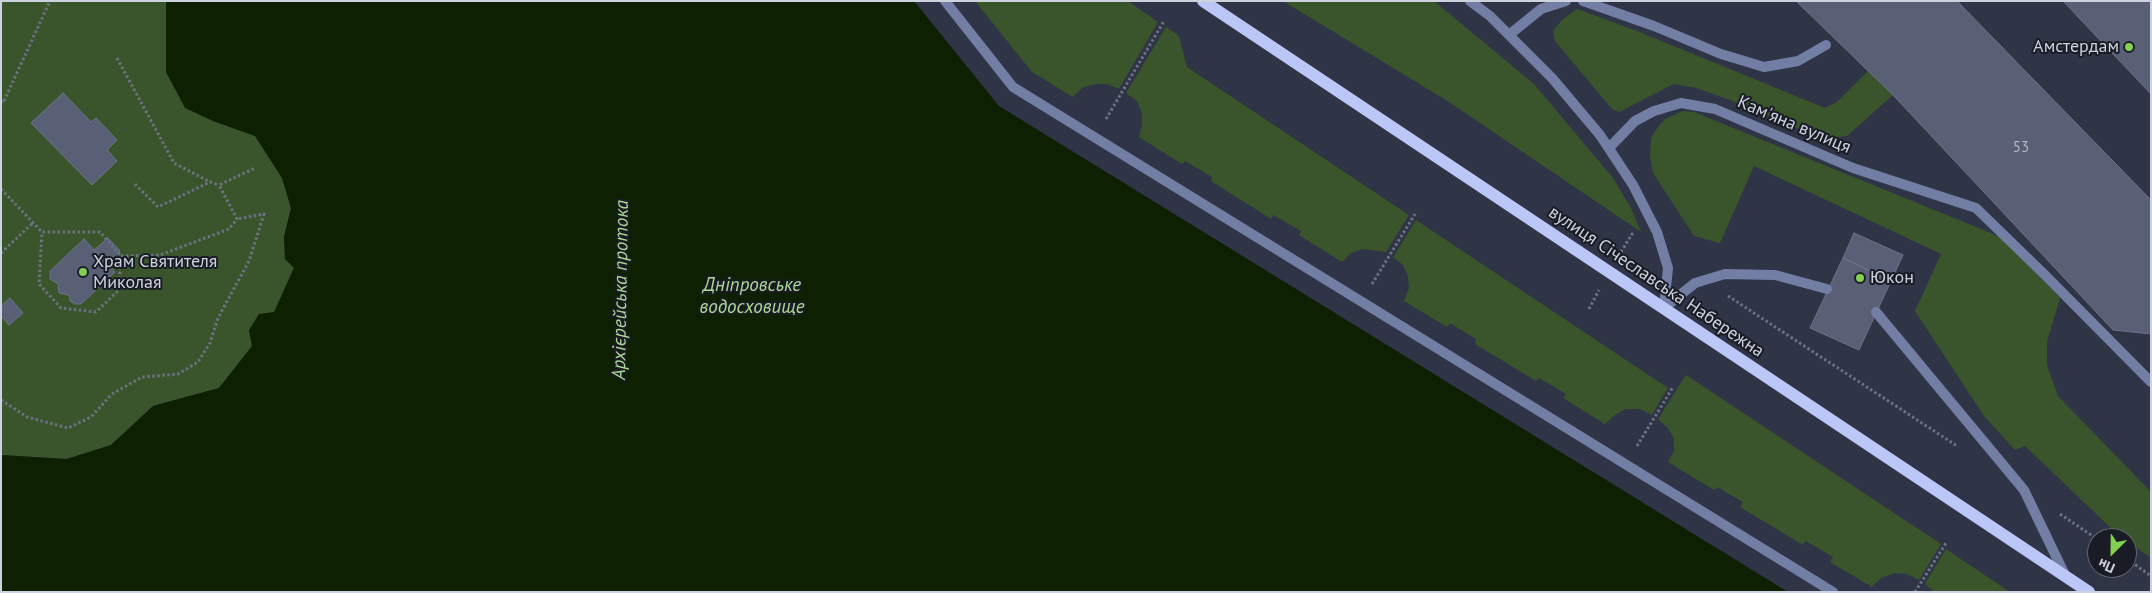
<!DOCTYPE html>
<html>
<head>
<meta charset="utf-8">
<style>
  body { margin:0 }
  #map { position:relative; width:2152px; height:593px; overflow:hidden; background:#2f3447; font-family:"PT Sans",sans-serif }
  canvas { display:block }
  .frame { position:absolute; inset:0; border:2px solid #ced2de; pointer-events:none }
  .north { position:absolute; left:2087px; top:528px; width:50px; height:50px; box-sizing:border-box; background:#1a1c25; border:1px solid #62656f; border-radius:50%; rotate:203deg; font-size:14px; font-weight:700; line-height:20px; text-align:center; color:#ced2de }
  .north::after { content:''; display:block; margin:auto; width:18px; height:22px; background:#81d050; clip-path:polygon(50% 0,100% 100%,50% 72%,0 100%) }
</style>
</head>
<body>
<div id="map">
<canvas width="2152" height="593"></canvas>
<div class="frame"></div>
<div class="north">Пн</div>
</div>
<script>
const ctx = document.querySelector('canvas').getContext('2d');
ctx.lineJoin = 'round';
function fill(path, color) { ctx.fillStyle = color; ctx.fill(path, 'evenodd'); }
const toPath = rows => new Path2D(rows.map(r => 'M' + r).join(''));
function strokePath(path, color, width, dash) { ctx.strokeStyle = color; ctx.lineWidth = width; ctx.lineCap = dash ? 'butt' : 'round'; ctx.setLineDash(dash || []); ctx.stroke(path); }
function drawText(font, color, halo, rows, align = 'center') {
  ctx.font = font + ' "PT Sans",sans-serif'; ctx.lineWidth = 4; ctx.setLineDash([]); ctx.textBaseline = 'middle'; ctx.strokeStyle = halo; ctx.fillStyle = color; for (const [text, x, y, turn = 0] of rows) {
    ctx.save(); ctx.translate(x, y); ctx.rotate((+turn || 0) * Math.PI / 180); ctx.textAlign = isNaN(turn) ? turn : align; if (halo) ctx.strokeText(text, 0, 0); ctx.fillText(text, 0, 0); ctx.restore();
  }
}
fill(toPath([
  [1,1,166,1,166,72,213,121,255,136,282,178,291,208,284,237,285,259,294,267,274,313,249,330,252,346,219,388,153,406,111,445,66,459,1,455],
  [975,1,1128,1,1158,22,1119,89,1107,84,1095,84,1082,88,1073,97,1032,72],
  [1283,1,1434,1,1534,84,1613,178,1631,208,1641,232,1449,102],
  [1577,9,1637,31,1825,108,1837,102,1868,71,1893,95,1847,136,1831,138,1818,137,1730,100,1696,88,1674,84,1619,112,1612,109,1555,41,1553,31,1562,20],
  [1166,27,1179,36,1187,67,1409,215,1386,252,1362,249,1351,253,1342,262,1299,235,1301,231,1273,215,1271,219,1211,181,1212,177,1185,161,1182,164,1139,137,1142,126,1142,114,1137,101,1126,93],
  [1683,111,1694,112,2003,238,2060,298,2047,342,2047,365,2058,396,2151,492,2151,558,2127,541,2127,538,2115,532,2025,446,2015,450,1984,416,1915,311,1941,254,1754,166,1720,243,1694,236,1653,173,1650,156,1651,138,1658,127,1665,119],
  [1416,220,1668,388,1652,415,1640,409,1626,409,1615,415,1605,424,1563,398,1566,394,1539,378,1536,381,1475,344,1476,339,1450,323,1447,327,1404,301,1409,288,1408,276,1403,265,1393,257],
  [1686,375,1941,544,1919,580,1907,574,1894,573,1881,578,1872,587,1830,562,1833,557,1806,541,1803,545,1740,507,1743,502,1717,487,1714,490,1668,462,1674,451,1674,439,1668,428,1658,419],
  [1946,549,2010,592,1934,592,1925,584]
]), '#3a552b');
fill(toPath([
  [166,1,914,1,999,106,1788,592,1,592,1,455,67,459,111,445,153,406,219,388,252,346,249,330,259,314,274,312,294,268,285,259,284,237,291,208,282,178,255,136,213,121,185,108,166,72]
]), '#0d2102');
const building = toPath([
  [1796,1,1957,1,2151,200,2151,334,2113,330,1893,95,1796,1],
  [2063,1,2151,1,2151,94,2063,1],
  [63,93,91,122,96,118,117,140,107,150,117,161,92,185,31,123,63,93],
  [1854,233,1903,255,1891,281,1843,258,1854,233],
  [108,238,120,251,106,263,94,250,108,238],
  [84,239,115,272,81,304,75,304,70,301,69,295,59,293,58,284,50,279,50,271,84,239],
  [1843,258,1891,281,1859,350,1810,328,1843,258],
  [10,298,23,313,9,325,1,316,1,306,10,298]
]);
fill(building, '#595f74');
strokePath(building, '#6d7389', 1);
strokePath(toPath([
  [117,58,174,163,210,182],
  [1,101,3,103,50,1],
  [1106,119,1164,21],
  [135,184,158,207,210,182,219,185],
  [1,189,42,232,100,232,121,256,119,290,96,312,61,308,39,284,42,232],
  [1621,252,1632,234,1634,236],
  [1,253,33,223],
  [121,256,160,255,229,229,237,219,219,185,255,168],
  [1372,284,1415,214],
  [1728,296,1957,446],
  [1589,309,1599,290],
  [1,400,27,417,68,428,91,417,112,394,142,377,178,374,198,362,210,343,218,318,249,261,264,214,237,219],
  [1637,446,1673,387],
  [2060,514,2097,539],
  [2127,559,2151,576],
  [1915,592,1946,543]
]), '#6d7182', 3, [2.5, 2.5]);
strokePath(toPath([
  [1470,1,1490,16,1552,78,1600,135,1633,185,1657,232,1668,268,1664,308],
  [1583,1,1654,26,1721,54,1764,67,1798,61,1826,45],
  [1509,35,1541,9,1566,1],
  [1609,148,1635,121,1654,111,1681,103,1715,109,1853,168,1976,208,2045,275,2151,382],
  [1664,308,1695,283,1725,274,1775,275,1827,289],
  [1876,312,2024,490,2065,575]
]), '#737ea4', 10);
strokePath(toPath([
  [945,1,1013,87,1833,592]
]), '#737ea4', 10);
strokePath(toPath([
  [1203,1,2089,592]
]), '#bbc7f7', 12);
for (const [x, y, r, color] of [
  [2129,47,5,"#81d050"],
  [83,272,5,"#81d050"],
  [1860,278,5,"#81d050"]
]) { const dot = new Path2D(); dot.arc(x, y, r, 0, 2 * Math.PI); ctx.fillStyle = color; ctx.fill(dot); strokePath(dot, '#1a1c25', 2); }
drawText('15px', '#b1b5c4', null, [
  ["53",2021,148]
]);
drawText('18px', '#ced2de', '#1a1c25', [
  ["Амстердам",2119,47,"right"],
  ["Храм Святителя",93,262],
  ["Миколая",93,283],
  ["Юкон",1870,278]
], 'left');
drawText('18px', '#ced2de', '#1a1c25', [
  ["Кам'яна вулиця",1794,125,23],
  ["вулиця Січеславська Набережна",1656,282,34]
]);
drawText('italic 19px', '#abd893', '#1a1c25', [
  ["Дніпровське",752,286],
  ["водосховище",752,308],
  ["Архієрейська протока",621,290,-89]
]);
</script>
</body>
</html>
